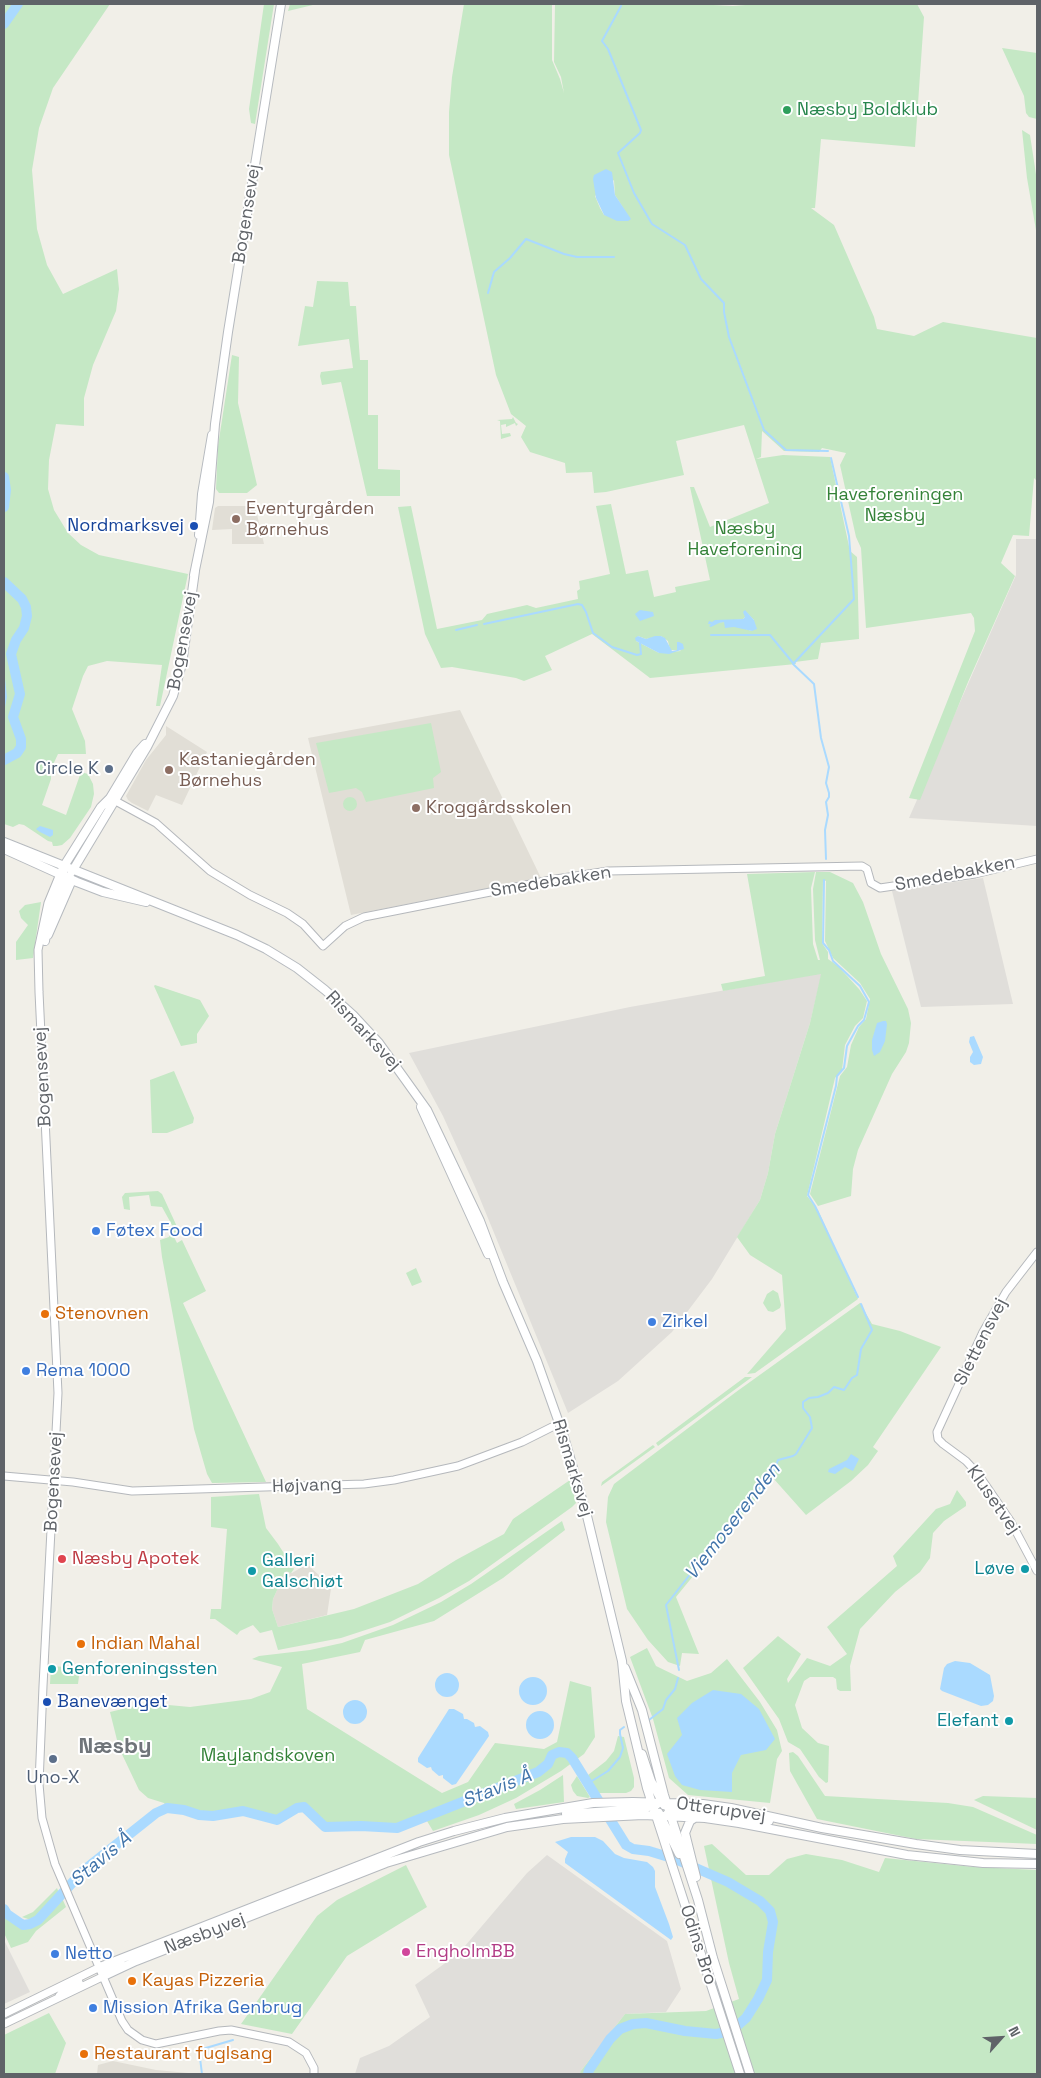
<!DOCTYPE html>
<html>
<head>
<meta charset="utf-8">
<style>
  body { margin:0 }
  #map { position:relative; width:1041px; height:2078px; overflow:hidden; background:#f1efe8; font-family:"Space Grotesk",sans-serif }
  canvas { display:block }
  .frame { position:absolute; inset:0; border:5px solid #5f6368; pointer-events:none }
  .north { position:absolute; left:976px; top:2013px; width:50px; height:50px; -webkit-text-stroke:4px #fff; paint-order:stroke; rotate:64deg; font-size:14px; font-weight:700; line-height:20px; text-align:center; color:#5f6368 }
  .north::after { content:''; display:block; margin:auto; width:18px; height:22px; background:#5f6368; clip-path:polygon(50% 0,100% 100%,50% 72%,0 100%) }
</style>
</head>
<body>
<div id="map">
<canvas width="1041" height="2078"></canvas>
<div class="frame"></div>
<div class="north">N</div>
</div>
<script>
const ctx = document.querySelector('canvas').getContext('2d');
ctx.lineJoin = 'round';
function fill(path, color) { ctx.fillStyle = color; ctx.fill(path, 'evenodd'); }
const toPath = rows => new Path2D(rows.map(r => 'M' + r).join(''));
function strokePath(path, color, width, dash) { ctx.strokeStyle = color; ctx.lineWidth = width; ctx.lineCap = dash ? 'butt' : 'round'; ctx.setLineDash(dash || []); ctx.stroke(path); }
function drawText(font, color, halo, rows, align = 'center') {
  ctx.font = font + ' "Space Grotesk",sans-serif'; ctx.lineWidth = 4; ctx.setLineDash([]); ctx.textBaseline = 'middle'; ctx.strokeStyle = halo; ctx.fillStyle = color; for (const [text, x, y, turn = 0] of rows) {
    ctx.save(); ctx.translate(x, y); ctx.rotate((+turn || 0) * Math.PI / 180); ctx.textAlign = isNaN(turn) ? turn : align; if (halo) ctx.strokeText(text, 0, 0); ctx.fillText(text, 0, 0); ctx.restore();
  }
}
fill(toPath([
  [1016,539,1037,539,1037,826,909,818,1016,575],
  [983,878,1013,1004,921,1007,892,891],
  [822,973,810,1023,775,1134,768,1173,760,1200,712,1279,672,1332,618,1381,568,1413,476,1189,443,1116,409,1053,630,1007],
  [547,1855,667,1941,681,1989,666,2012,625,2014,580,2072,581,2074,355,2074,360,2058,389,2046,430,2017,415,1985,459,1953,527,1873],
  [4,1940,30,1992,4,2004]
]), '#e0deda');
fill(toPath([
  [218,506,255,506,264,544,232,544,232,529,212,530,215,508],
  [460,710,541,878,351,915,308,738],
  [166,726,207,752,182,805,156,795,148,811,132,803,128,800,126,796,146,760,166,735],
  [307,1564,322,1578,332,1582,327,1615,278,1627,272,1609,273,1599,286,1571,292,1573],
  [113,2061,156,2070,199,2074,97,2074,98,2065]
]), '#e1ded6');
fill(toPath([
  [4,4,110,4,53,88,39,128,32,170,37,229,47,265,63,294,117,269,119,289,116,311,93,365,84,398,84,426,56,424,49,460,48,489,54,510,68,533,81,545,99,555,188,574,160,706,156,706,162,665,107,661,88,666,83,676,72,709,85,741,86,754,58,754,51,769,51,779,42,805,66,815,81,772,88,774,93,784,94,794,91,807,70,838,62,845,57,846,53,846,52,842,48,841,24,825,19,824,13,827,4,824],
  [264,4,274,4,255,124,251,123,249,109],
  [290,4,317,4,288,11],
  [464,4,552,4,552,60,560,79,564,93,561,77,554,62,555,4,694,4,733,6,758,4,917,4,924,17,915,147,821,139,815,208,811,208,834,225,874,317,877,329,914,336,943,322,1037,338,1037,481,1034,478,1029,536,1013,535,1001,563,1015,576,968,682,920,800,909,798,975,631,974,618,971,613,866,628,861,548,856,537,840,465,846,453,822,448,819,452,784,451,762,431,761,457,756,459,783,455,830,457,850,551,857,557,859,639,821,643,818,659,795,662,796,664,650,678,592,634,545,656,552,670,524,681,516,678,452,667,441,668,425,634,398,507,411,506,437,629,482,620,487,614,527,605,536,608,578,599,577,591,580,589,579,581,610,574,596,506,611,504,626,574,648,570,654,597,676,592,675,587,710,580,690,487,694,487,710,527,769,503,744,425,676,441,684,475,606,492,594,493,592,472,566,473,565,463,530,452,521,437,526,426,511,414,496,375,449,155,449,112,452,77],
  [614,180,615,195,630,219,604,215,600,208,595,196],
  [745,611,754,620,752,631,724,622,710,623,743,619,745,617],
  [638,636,646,639,661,636,668,641,670,650,677,650,678,648,681,651,659,653,636,641],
  [1002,48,1037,53,1037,119,1029,117,1026,113,1024,96],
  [1022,130,1030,135,1037,181,1037,236,1027,178],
  [317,281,348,282,350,306,356,306,360,360,368,360,368,415,378,415,378,469,400,470,400,496,367,496,341,382,322,385,320,376,321,372,353,368,349,339,298,346,305,306,313,307],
  [232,355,239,357,238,403,257,485,247,493,219,493,216,489,218,446],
  [513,417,516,423,518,424,516,426,515,423,506,427,506,424,501,425,502,434,510,433,511,436,501,439,500,421,497,420,512,419],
  [431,723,441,772,433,778,434,788,366,802,362,792,356,788,329,793,316,743],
  '343 804a7 7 0 1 1 14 0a7 7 0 1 1-14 0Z',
  [815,872,811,888,813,944,818,960,820,960,815,940,813,889,816,872,830,872,853,883,863,902,881,954,908,1009,911,1023,909,1043,906,1052,892,1074,858,1150,853,1169,851,1196,818,1206,810,1194,840,1076,847,1067,851,1045,859,1027,866,1019,870,999,860,983,833,958,825,941,826,881,823,880,822,943,828,952,828,959,838,966,859,989,867,1001,863,1018,855,1026,845,1045,842,1070,835,1078,807,1196,818,1210,858,1299,755,1373,747,1374,786,1329,782,1275,750,1255,737,1237,760,1200,768,1173,775,1134,810,1023,821,974,723,991,721,984,765,976,747,874],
  [41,902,33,958,16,960,16,942,28,925,21,918,19,911,25,905],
  [155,985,200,1000,209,1016,197,1034,197,1043,181,1046,154,986],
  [174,1071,194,1118,193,1123,167,1133,152,1133,150,1080],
  [158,1191,162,1194,179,1231,173,1235,177,1243,182,1240,206,1291,183,1303,266,1482,212,1483,207,1474,194,1429,162,1257,160,1240,169,1237,172,1225,162,1207,151,1206,149,1195,129,1197,130,1210,124,1209,122,1197,125,1193],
  [416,1268,422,1282,412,1286,406,1273],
  [773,1290,778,1293,781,1305,780,1308,773,1312,768,1311,763,1303,767,1294],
  [860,1303,872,1324,900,1331,941,1347,873,1447,878,1451,868,1465,851,1481,806,1515,773,1478,676,1597,699,1654,682,1653,680,1666,668,1662,648,1640,627,1609,606,1522,608,1497,614,1484,736,1392],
  [745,1377,752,1377,658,1446,656,1443],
  [653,1445,655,1447,601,1486,602,1482],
  [570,1480,576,1503,572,1507,469,1581,439,1598,390,1622,341,1638,278,1650,272,1630,260,1633,253,1625,240,1631,237,1635,215,1619,210,1619,211,1609,221,1609,227,1529,211,1527,211,1497,259,1494,266,1528,278,1544,294,1569,291,1573,286,1571,273,1599,272,1609,278,1627,354,1609,418,1584,456,1560,504,1534,513,1519],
  [957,1490,966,1502,966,1506,944,1521,933,1533,930,1558,920,1572,895,1592,860,1629,850,1666,851,1691,840,1691,837,1689,836,1679,833,1677,810,1677,804,1681,795,1705,802,1728,818,1743,829,1746,828,1782,826,1783,819,1777,800,1749,788,1742,779,1719,743,1668,778,1636,801,1654,787,1679,788,1683,807,1658,830,1666,847,1654,827,1627,897,1566,893,1556,936,1509,950,1504],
  [562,1521,565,1530,503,1578,434,1621,365,1640,360,1652,302,1664,307,1709,442,1793,468,1782,495,1743,544,1749,557,1742,570,1681,591,1687,595,1737,584,1754,561,1771,516,1798,479,1815,433,1831,424,1816,397,1828,361,1826,332,1828,325,1827,304,1807,297,1808,277,1820,243,1811,223,1816,199,1815,184,1810,167,1808,164,1803,148,1798,139,1790,119,1748,110,1712,147,1703,190,1707,251,1699,270,1692,282,1667,252,1659,259,1656,310,1650,342,1643,393,1625,441,1602,471,1584],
  [647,1648,656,1666,687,1681,711,1673,727,1659,760,1702,777,1730,782,1751,777,1759,770,1803,688,1795,669,1778,653,1719,630,1657],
  [51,1666,80,1668,78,1684,50,1684],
  [618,1736,624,1737,634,1778,634,1787,631,1791,626,1793,598,1793,588,1775,606,1761,614,1751],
  [793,1752,798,1756,825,1796,948,1803,973,1807,1037,1835,1037,1844,916,1839,817,1819,790,1771,789,1753],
  [563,1775,564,1802,516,1809,514,1804,540,1790],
  [577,1776,590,1797,588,1798,577,1796,573,1791,571,1785],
  [983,1796,1037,1798,1037,1830,974,1800],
  [712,1844,746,1875,769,1875,787,1859,806,1854,842,1860,879,1872,885,1858,974,1867,1037,1870,1037,2074,581,2074,580,2072,625,2014,706,2011,739,1999,729,1963,704,1846],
  [406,1865,427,1907,347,1956,292,2034,241,2024,317,1916,337,1900],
  [57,1888,59,1893,38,1917,31,1920,22,1917,33,1912],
  [62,1898,66,1907,36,1931,28,1942,11,1948,4,1933,4,1916,16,1925,25,1928,31,1927],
  [49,2013,66,2043,55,2074,4,2074,4,2035]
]), '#c5e8c5');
fill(toPath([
  [606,169,612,172,615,195,631,219,628,221,617,221,604,215,596,198,593,179,594,175],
  [640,610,653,612,654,616,640,621,635,614],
  [745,610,754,620,757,629,752,631,734,627,725,628,724,622,719,623,711,627,709,626,711,624,708,624,709,621,712,622,715,620,743,619,745,617,743,612],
  [638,636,646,639,655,636,661,636,665,638,672,651,677,650,677,642,679,642,683,644,684,649,669,654,659,653,636,641,635,638],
  [4,669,7,697,4,712],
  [40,826,53,830,53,835,50,837,40,832,36,829],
  [883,1021,886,1021,887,1024,885,1041,880,1052,874,1056,872,1050,872,1040,877,1023],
  [974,1036,983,1057,981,1064,974,1065,970,1062,970,1057,973,1052,969,1042,970,1037],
  [851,1454,859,1459,853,1471,845,1467,835,1474,828,1472,829,1469,847,1460],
  [955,1661,970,1663,990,1675,994,1696,993,1701,988,1705,981,1706,942,1691,940,1689,944,1668,947,1664],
  '435 1685a12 12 0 1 1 24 0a12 12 0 1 1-24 0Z',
  '519 1691a14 14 0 1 1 28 0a14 14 0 1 1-28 0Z',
  [713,1690,741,1694,759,1709,775,1739,766,1750,741,1755,732,1773,732,1792,700,1790,682,1785,675,1776,667,1754,682,1735,677,1718,692,1703],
  '343 1712a12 12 0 1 1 24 0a12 12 0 1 1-24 0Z',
  [449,1709,454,1709,463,1714,464,1719,467,1719,474,1723,475,1727,480,1726,488,1732,489,1736,456,1784,452,1785,443,1778,443,1775,439,1776,432,1770,431,1767,427,1768,418,1762,418,1758],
  '526 1725a14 14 0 1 1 28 0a14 14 0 1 1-28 0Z',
  [571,1837,595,1837,603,1841,615,1854,624,1858,647,1862,653,1867,655,1871,655,1887,669,1924,673,1937,671,1940,565,1863,565,1859,568,1852,555,1842]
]), '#aadaff');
strokePath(toPath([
  [621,6,602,41,608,49,641,130,640,133,618,153,634,193,652,224,685,245,701,279,724,303,724,312,729,337,764,430,786,450,828,451],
  [488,293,494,272,510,258,526,239,564,254,577,257,614,257],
  [484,624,578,604,582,605,586,612,593,633,612,647,637,655,641,654,640,643],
  [456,630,477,625],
  [711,635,770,635,793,663],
  [826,859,825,830,828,815,826,802,829,797,829,793,826,783,829,767,821,738,814,684,793,664,854,599,849,536,831,458],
  [824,880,823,943,829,950,833,961,860,986,869,1002,864,1020,858,1026,847,1046,844,1068,837,1076,836,1086,808,1195,815,1206,858,1297],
  [679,1670,666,1605,750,1498,773,1473,778,1460,793,1456,796,1454,812,1428,810,1417,803,1408,803,1402,809,1398,818,1397,828,1393,834,1387,844,1390,852,1378,857,1375,861,1349,872,1330,861,1304],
  [649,1720,663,1709,666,1700,675,1689,678,1678],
  [587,1784,608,1771,620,1757,623,1748,620,1734,620,1730,624,1727],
  [202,2074,199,2050,233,2040]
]), '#aadaff', 2);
strokePath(toPath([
  [4,24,18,4],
  [4,477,6,490,4,507],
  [4,582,22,599,26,607,27,616,24,628,16,640,11,654,20,694,13,717,21,739,21,747,17,753,4,760],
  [4,1909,7,1914,23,1925,30,1924,38,1920,83,1871,156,1813,167,1808,184,1810,199,1815,213,1816,243,1811,277,1820,297,1808,304,1807,325,1827,361,1826,397,1828,538,1772,548,1764,552,1755,559,1752,567,1753,572,1758,626,1845,633,1849,649,1851,675,1859,728,1882,760,1901,770,1911,773,1922,768,1952,767,1980,758,1999,746,2018,737,2026,726,2032,716,2034,685,2031,646,2023,633,2024,620,2029,610,2039,589,2070,588,2074]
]), '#aadaff', 10);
const tertiary = toPath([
  [110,798,156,823,210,871,250,895,287,913,303,924,323,946,345,926,364,917,556,879,608,871,862,866,867,869,871,883,880,888,975,874,1037,859],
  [62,869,48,903,38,950,39,992,58,1393,43,1686,39,1784,42,1818,55,1864,122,2021,128,2030,142,2040,156,2044,219,2031,231,2030,289,2042,306,2053,314,2068,314,2074],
  [52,916,64,885,73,870],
  [1037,1252,1006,1292,983,1332,937,1432,938,1439,943,1444,966,1461,978,1474,1011,1522,1037,1571],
  [4,1476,73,1482,132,1491,364,1484,394,1480,458,1466,522,1442,552,1427],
  [104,1976,105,1970,121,1962],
  [59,1996,65,1989,79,1982],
  [4,2014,100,1967],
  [4,2024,104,1976]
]);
const secondary = toPath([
  [199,535,202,494,212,435],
  [194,575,209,502,215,424,228,332,281,4],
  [4,842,237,935,266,949,297,968,325,990,353,1015,379,1043,427,1110,480,1221,503,1282,537,1361,564,1437,587,1516,622,1661,626,1701,647,1788,740,2074],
  [4,849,77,882,103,892,146,902],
  [73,870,147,747,173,696,182,664,195,571],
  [48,935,72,880],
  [45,941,51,904,63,876,64,866,101,807,110,798,137,753,145,744],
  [421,1107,488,1254],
  [625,1668,642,1710,664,1795,698,1900,713,1958,750,2074],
  [642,1754,651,1781,664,1805],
  [659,1813,679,1854],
  [566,1814,640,1809,656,1805],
  [667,1814,673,1810,690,1810,769,1821],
  [696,1817,690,1821,685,1833,696,1877],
  [100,1967,419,1842,454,1831,505,1818,593,1803,633,1802,703,1804,731,1808,822,1828,916,1844,960,1850,1037,1854],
  [104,1976,136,1961,386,1863,507,1827,563,1819,643,1815,705,1818,739,1823,907,1855,983,1863,1037,1864]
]);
strokePath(tertiary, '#b5b8bc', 9);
strokePath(secondary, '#b6babf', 10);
strokePath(tertiary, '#fff', 7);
strokePath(secondary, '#fff', 8);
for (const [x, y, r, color] of [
  [787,110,5,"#2e9e5b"],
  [236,519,5,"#8d6e63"],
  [194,526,5,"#1a4fb4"],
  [109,769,5,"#5c6f8a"],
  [169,770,5,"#8d6e63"],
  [416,808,5,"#8d6e63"],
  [96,1231,5,"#3f7fe0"],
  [45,1314,5,"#e8710a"],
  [652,1322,5,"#3f7fe0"],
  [26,1371,5,"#3f7fe0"],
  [62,1559,5,"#e0444e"],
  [1025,1569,5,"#0f9aa8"],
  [252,1571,5,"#0f9aa8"],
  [81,1644,5,"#e8710a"],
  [52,1669,5,"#0f9aa8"],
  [47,1702,5,"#1a4fb4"],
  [1009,1721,5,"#0f9aa8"],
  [53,1759,5,"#5c6f8a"],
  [406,1952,5,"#d1479c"],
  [55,1954,5,"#3f7fe0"],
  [132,1981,5,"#e8710a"],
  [93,2008,5,"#3f7fe0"],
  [84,2054,5,"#e8710a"]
]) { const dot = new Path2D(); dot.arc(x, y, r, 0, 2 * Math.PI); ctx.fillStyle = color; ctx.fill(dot); strokePath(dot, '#fff', 2); }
drawText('18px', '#27864d', '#fff', [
  ["Næsby Boldklub",797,110]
], 'left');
drawText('18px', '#5f6368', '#fff', [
  ["Bogensevej",247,214,-81],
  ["Bogensevej",183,641,-80],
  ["Smedebakken",955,874,-11],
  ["Smedebakken",551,882,-9],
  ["Rismarksvej",363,1031,47],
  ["Bogensevej",43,1077,-93],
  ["Slettensvej",981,1342,-63],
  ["Rismarksvej",572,1468,73],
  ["Bogensevej",54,1482,-87],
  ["Højvang",307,1486,-2],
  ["Klusetvej",993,1500,55],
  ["Otterupvej",721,1810,8],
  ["Næsbyvej",205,1934,-21],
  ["Odins Bro",698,1945,72]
]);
drawText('18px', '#348238', '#fff', [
  ["Haveforeningen",895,495],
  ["Næsby",895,516],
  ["Næsby",745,529],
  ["Haveforening",745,550],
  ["Maylandskoven",268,1756]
]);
drawText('18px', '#785e54', '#fff', [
  ["Eventyrgården",246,509],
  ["Børnehus",246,530],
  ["Kastaniegården",179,760],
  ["Børnehus",179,781],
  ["Kroggårdsskolen",426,808]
], 'left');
drawText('18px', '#164399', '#fff', [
  ["Nordmarksvej",184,526],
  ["Banevænget",57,1702,"left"]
], 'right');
drawText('18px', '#4e5e75', '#fff', [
  ["Circle K",99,769],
  ["Uno-X",53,1778,"center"]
], 'right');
drawText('18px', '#366cbe', '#fff', [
  ["Føtex Food",106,1231],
  ["Zirkel",662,1322],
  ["Rema 1000",36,1371],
  ["Netto",65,1954],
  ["Mission Afrika Genbrug",103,2008]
], 'left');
drawText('18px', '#c56008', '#fff', [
  ["Stenovnen",55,1314],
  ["Indian Mahal",91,1644],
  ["Kayas Pizzeria",142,1981],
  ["Restaurant fuglsang",94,2054]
], 'left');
drawText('18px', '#be3a42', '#fff', [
  ["Næsby Apotek",72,1559]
], 'left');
drawText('18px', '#0d838f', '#fff', [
  ["Galleri",262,1561],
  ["Galschiøt",262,1582],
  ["Løve",1015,1569,"right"],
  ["Genforeningssten",62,1669],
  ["Elefant",999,1721,"right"]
], 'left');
drawText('18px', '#b23c85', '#fff', [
  ["EngholmBB",416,1952]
], 'left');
drawText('italic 19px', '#4174aa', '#fff', [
  ["Viemoserenden",733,1522,-52],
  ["Stavis Å",497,1789,-22],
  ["Stavis Å",101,1860,-40]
]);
drawText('bold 22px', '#70757a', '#fff', [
  ["Næsby",115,1747]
]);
</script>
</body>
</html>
